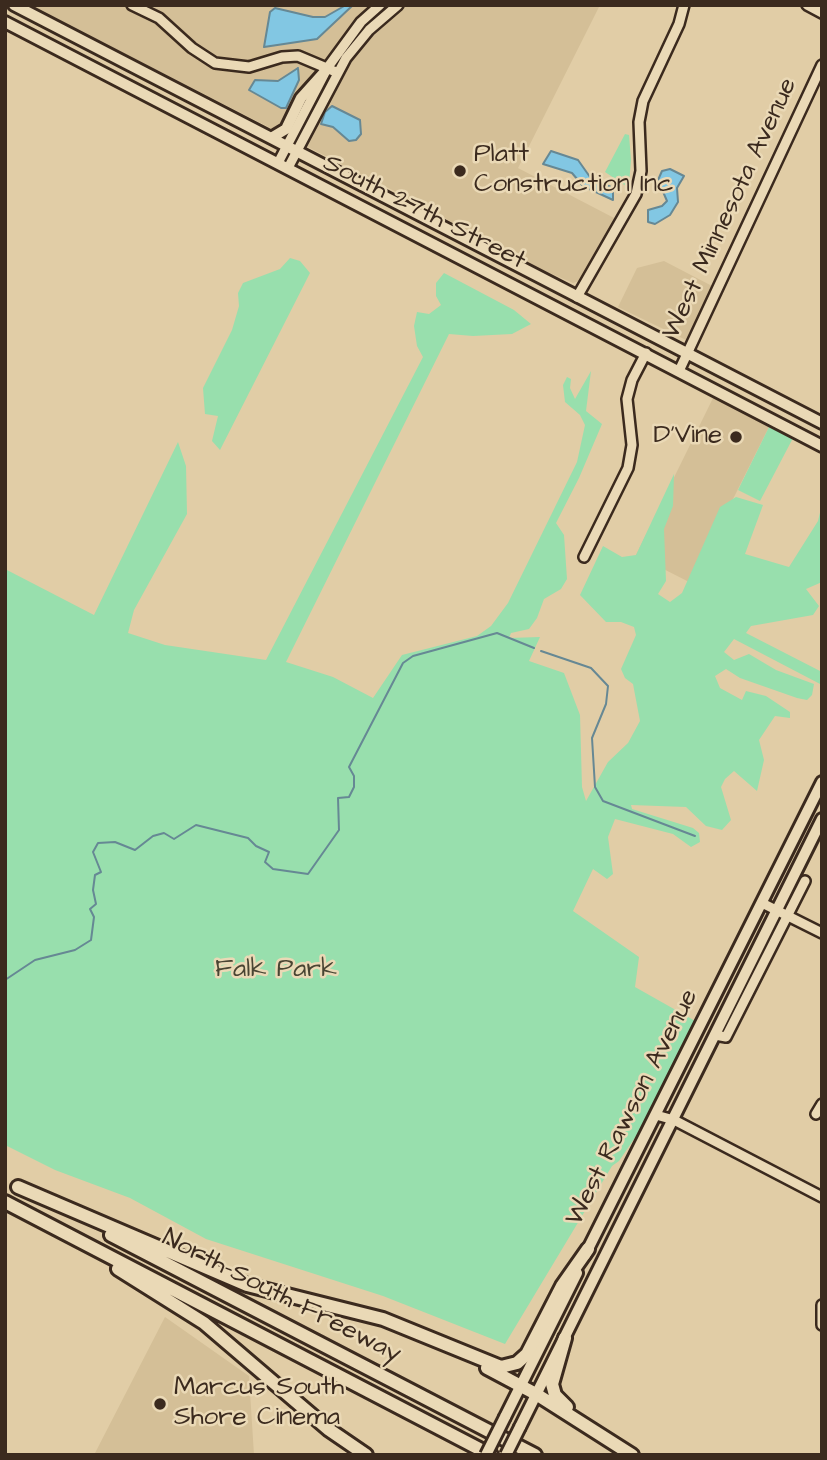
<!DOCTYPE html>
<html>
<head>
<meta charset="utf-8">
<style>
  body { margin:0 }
  #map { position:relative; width:827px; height:1460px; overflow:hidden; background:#e1cda6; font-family:"Architects Daughter",sans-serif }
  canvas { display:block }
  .frame { position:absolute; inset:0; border:7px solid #3b2a1e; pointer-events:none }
</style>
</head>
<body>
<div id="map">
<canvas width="827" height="1460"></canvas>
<div class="frame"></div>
</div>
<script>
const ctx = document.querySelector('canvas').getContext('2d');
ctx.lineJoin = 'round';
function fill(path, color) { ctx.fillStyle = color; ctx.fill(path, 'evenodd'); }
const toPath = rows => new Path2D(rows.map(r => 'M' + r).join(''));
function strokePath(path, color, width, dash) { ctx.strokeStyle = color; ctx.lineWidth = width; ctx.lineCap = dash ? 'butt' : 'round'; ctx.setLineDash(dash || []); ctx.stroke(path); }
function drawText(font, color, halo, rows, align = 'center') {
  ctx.font = font + ' "Architects Daughter",sans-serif'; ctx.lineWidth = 5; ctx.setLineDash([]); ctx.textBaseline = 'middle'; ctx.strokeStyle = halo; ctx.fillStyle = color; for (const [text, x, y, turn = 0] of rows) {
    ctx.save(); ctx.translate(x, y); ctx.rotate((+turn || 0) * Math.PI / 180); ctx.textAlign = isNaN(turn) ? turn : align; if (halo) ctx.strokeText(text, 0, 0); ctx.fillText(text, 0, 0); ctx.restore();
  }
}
fill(toPath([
  [29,5,600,5,518,168,616,219,582,280,573,283,522,261,410,199],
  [664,261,714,287,686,340,618,307,637,268],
  [714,396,770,425,691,583,636,555],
  [165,1317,249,1376,254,1455,94,1455]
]), '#d4bf97');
fill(toPath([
  [625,134,629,135,631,160,629,184,626,186,605,172],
  [290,258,300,261,310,273,220,450,212,441,218,416,205,414,203,388,232,330,239,306,238,293,243,283,280,269],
  [444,273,514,310,531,324,512,334,473,336,449,334,286,662,333,677,373,698,402,655,477,636,491,626,508,603,577,462,585,425,580,415,565,402,563,385,567,377,571,379,570,388,575,399,591,371,586,411,602,424,579,478,556,523,564,535,567,579,561,589,544,599,537,618,529,629,511,633,509,638,540,637,529,661,564,673,580,715,582,787,586,801,608,762,628,743,640,721,633,684,625,678,621,669,636,635,634,627,621,622,606,622,580,595,603,546,622,557,636,555,674,474,673,506,664,529,666,581,658,594,670,602,682,593,720,507,736,497,763,505,745,554,789,567,818,521,822,504,822,582,806,589,819,606,813,615,751,626,746,633,822,672,822,685,734,639,724,652,734,660,749,654,776,670,814,684,812,695,807,700,797,698,740,678,726,669,715,676,720,688,742,700,746,691,766,696,790,712,790,718,775,716,759,740,764,760,757,791,734,771,725,779,721,787,731,820,722,830,706,826,686,807,631,805,632,809,693,828,699,833,700,842,691,847,673,834,615,819,608,837,613,874,607,879,593,869,573,911,639,957,635,987,697,1022,645,1123,619,1161,612,1166,505,1344,383,1296,206,1239,130,1198,55,1170,5,1145,5,569,94,615,178,442,186,466,187,514,134,610,128,633,165,645,266,660,423,357,417,346,414,326,417,312,429,314,441,305,436,296,436,283],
  [770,425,793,438,760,501,738,490]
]), '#98dfad');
const water = toPath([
  [346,5,352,6,317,39,264,47,270,12,275,8,313,17,325,17,346,5],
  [298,68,299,80,286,108,281,108,249,90,255,80,278,81,298,68],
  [332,106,360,120,361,134,356,140,349,141,333,127,321,124,325,112,332,106],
  [551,151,578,160,590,177,613,188,613,200,583,186,572,173,543,164,551,151],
  [670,169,684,176,677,188,678,202,670,215,655,224,648,222,648,210,662,206,667,201,658,180,662,171,670,169]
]);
fill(water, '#82c7e3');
strokePath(water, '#668894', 2);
strokePath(toPath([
  [541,651,591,668,608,686,606,704,592,738,595,787,603,801,695,836],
  [5,980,35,960,75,950,91,940,94,917,90,909,96,904,93,890,95,875,101,872,93,852,98,843,115,842,135,850,153,836,164,833,174,839,196,825,248,838,256,846,269,852,265,862,273,869,308,874,339,830,338,798,349,797,354,787,354,776,349,767,403,663,413,656,497,633,534,648]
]), '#668894', 2);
const minor = toPath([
  [132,5,159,18,192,48,215,63,249,67,282,57,298,56,336,72],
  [807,5,822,13],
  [278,163,328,67,361,22,380,5],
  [288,168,346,58,369,30,398,5],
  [577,297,636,194,641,171,639,122,643,101,679,24,684,5],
  [679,371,822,65],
  [584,557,628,468,632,445,627,399,632,380,646,353],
  [762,903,822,933],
  [715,1035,726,1037,805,881],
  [816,1114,822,1104],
  [656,1115,674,1120,822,1197],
  [822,1305,822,1325]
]);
const major = toPath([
  [14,5,822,423],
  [5,22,822,446],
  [271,138,286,129,301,98,327,69],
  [585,1255,822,782],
  [505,1417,577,1273],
  [520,1427,822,819]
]);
const highway = toPath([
  [18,1187,247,1285,383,1319,501,1367,517,1363,527,1354,562,1286,588,1249],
  [5,1202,491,1455],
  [111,1235,535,1455],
  [118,1269,204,1323,328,1429,366,1455],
  [565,1338,552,1384,555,1395,567,1407],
  [487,1368,536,1394,632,1455]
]);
strokePath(minor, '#3b2a1e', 14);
strokePath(major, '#3b2a1e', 16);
strokePath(highway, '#3b2a1e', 18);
strokePath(minor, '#ead9b6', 9);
strokePath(major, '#ead9b6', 10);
strokePath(highway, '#ead9b6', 12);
const majorBridge = toPath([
  [486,1455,505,1417],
  [506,1455,520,1427]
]);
strokePath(majorBridge, '#3b2a1e', 16, []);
strokePath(majorBridge, '#ead9b6', 10);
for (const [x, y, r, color] of [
  [460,171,7,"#3b2a1e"],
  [736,437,7,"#3b2a1e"],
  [160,1404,7,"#3b2a1e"]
]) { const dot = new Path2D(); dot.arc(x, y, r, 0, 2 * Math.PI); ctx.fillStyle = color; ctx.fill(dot); strokePath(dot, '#ead9b6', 2.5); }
drawText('26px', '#3b2a1e', '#ead9b6', [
  ["Platt",474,156],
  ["Construction Inc",474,186],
  ["D'Vine",722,437,"right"],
  ["Marcus South",174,1389],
  ["Shore Cinema",174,1419]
], 'left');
drawText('26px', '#3b2a1e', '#ead9b6', [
  ["West Minnesota Avenue",731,209,-65],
  ["South 27th Street",424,213,27],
  ["West Rawson Avenue",633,1108,-63],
  ["North-South Freeway",281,1297,27]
]);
drawText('26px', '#494533', '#ead9b6', [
  ["Falk Park",276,971]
]);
</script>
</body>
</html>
